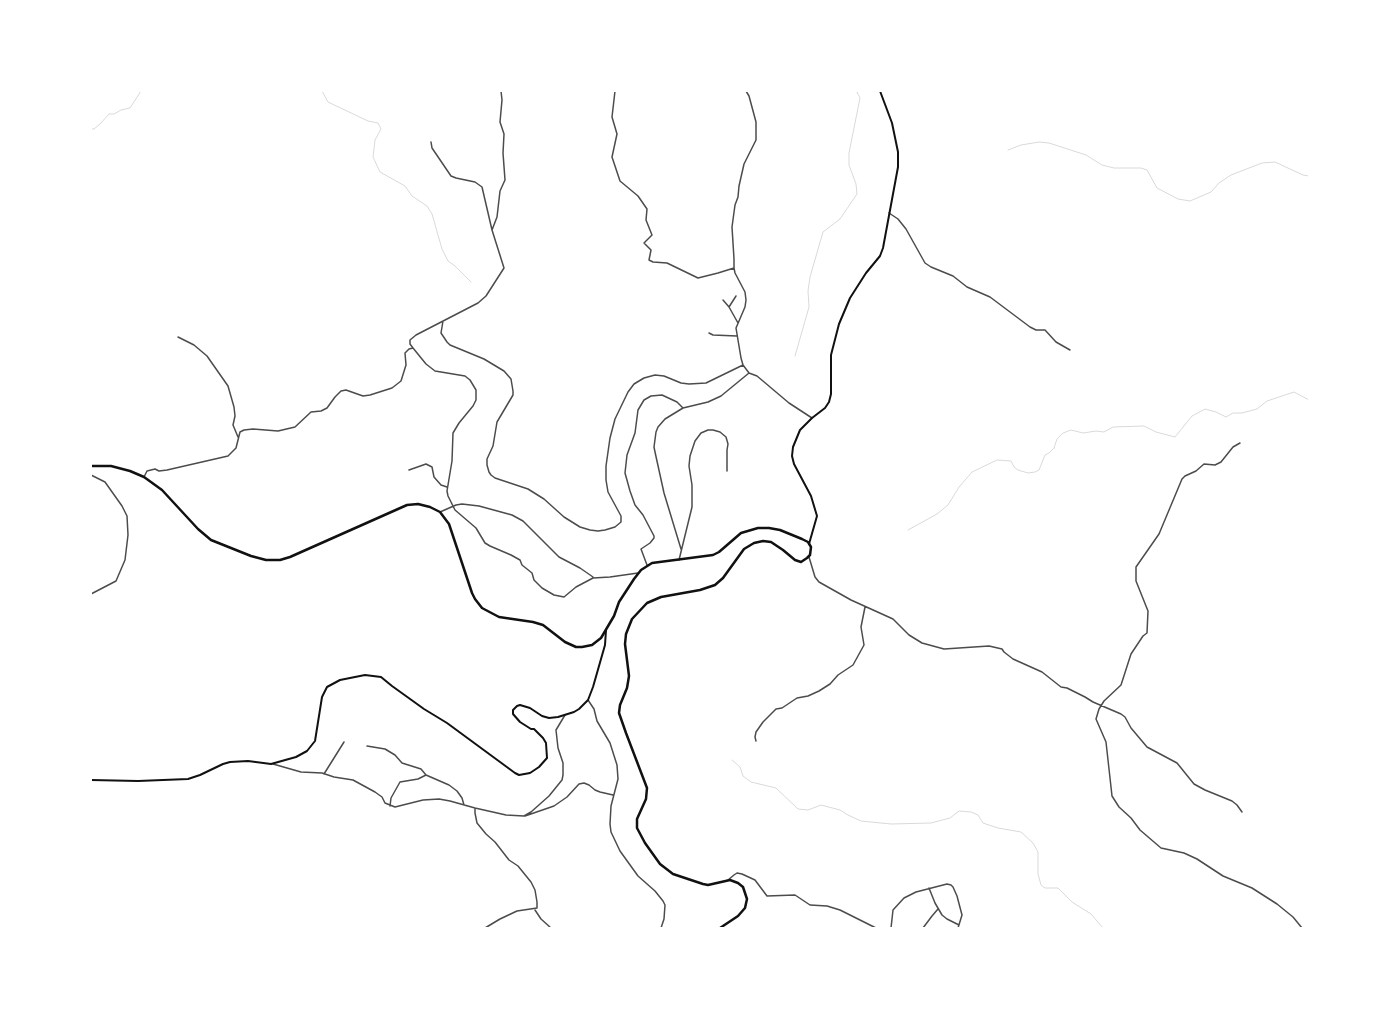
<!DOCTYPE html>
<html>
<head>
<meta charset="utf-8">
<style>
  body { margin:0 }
  #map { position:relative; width:1400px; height:1019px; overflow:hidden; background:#fff; font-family:"Fira Sans Condensed",sans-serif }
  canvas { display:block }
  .frame { position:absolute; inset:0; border:92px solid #fff; pointer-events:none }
</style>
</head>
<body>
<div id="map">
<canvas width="1400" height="1019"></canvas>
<div class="frame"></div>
</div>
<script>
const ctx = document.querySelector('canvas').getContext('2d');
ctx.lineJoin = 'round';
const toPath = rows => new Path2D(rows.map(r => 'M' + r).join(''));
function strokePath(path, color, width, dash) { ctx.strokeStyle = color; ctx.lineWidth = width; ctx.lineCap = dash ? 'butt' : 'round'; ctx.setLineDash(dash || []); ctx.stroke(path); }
strokePath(toPath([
  [322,91,328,102,368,121,378,123,381,129,375,140,373,157,380,172,405,186,412,196,427,206,432,214,442,249,448,261,455,266,471,282],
  [91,129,94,129,100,124,109,114,114,114,121,110,130,108,141,91],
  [1008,150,1021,145,1039,142,1049,143,1086,155,1102,165,1114,168,1141,168,1147,170,1157,188,1178,199,1190,201,1211,192,1219,183,1231,175,1262,163,1275,162,1303,175,1309,176],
  [795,356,809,307,808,291,810,277,823,232,840,219,857,194,856,184,849,165,849,153,860,98,857,92,853,91],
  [908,530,937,514,948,505,959,487,972,472,997,460,1011,461,1014,467,1018,470,1028,473,1035,472,1039,470,1045,455,1049,453,1054,448,1057,439,1063,433,1071,430,1083,433,1096,431,1104,432,1113,427,1144,426,1156,432,1175,437,1192,416,1205,409,1216,412,1226,417,1233,413,1242,413,1257,409,1267,401,1294,392,1309,400],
  [732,760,740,767,743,776,751,782,776,788,798,809,808,810,821,805,840,810,848,815,861,821,891,824,931,823,950,818,959,811,971,812,978,815,983,823,998,828,1021,832,1033,843,1038,852,1038,874,1041,885,1045,888,1058,888,1072,902,1091,914,1103,928]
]), '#d9d9d9', 1);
strokePath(toPath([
  [615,91,612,117,617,134,612,157,620,181,638,196,647,209,646,220,652,235,644,243,651,250,649,260,653,262,667,263,698,278,718,273,734,268],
  [746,91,749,96,756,122,756,140,744,164,739,186,738,197,735,205,732,227,734,259,734,268,735,273,745,292,746,300,745,307,736,328,741,358,743,365,749,373],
  [431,142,432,148,451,176,456,178,475,182,482,187,492,230],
  [889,213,898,219,906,229,925,263,931,267,953,276,967,287,990,297,1030,327,1036,330,1045,330,1056,342,1070,350],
  [723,300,729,307,738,323],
  [729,307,736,296],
  [443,321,441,333,447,342,450,345,484,359,504,371,511,379,513,391,513,395,497,422,493,446,487,459,487,465,489,472,491,475,495,478,528,489,544,499,564,517,580,527,590,530,598,531,605,530,615,527,621,522,621,516,608,492,606,480,606,466,610,438,615,419,628,392,634,384,644,378,655,375,664,376,681,383,689,384,706,383,743,365],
  [709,333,713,335,737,336],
  [178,337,194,345,207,356,228,386,234,407,235,416,233,425,238,437],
  [413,348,426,364,435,371,465,376,470,380,476,390,476,400,473,406,459,423,453,433,452,461,447,491,448,496,455,510,476,528,485,543,490,546,511,555,520,560,522,565,532,573,534,580,542,588,554,595,564,597,576,587,593,578,610,577,638,573],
  [1240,443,1233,447,1221,462,1215,465,1204,464,1196,471,1185,476,1182,479,1159,534,1136,567,1136,581,1148,611,1147,633,1143,636,1131,654,1121,685,1104,701,1099,709,1096,719,1106,742,1112,796,1119,807,1131,818,1140,830,1161,848,1184,853,1197,859,1223,876,1252,888,1277,904,1293,917,1302,928],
  [409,470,426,464,432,467,434,477,441,485,447,487],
  [91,475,105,482,122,506,127,516,128,535,125,560,116,581,91,594],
  [144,477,147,471,155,469,159,471,167,470,228,456,236,448,240,432,244,430,253,429,278,431,295,427,311,412,321,411,327,408,335,397,341,391,346,390,363,396,370,395,392,388,401,381,406,365,405,353,409,349,413,348,410,344,410,340,416,335,478,303,486,296,504,268,492,230,497,217,500,191,505,180,503,153,504,134,500,122,502,100,501,91],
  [440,512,456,505,462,504,479,506,512,515,523,521,559,557,580,568,593,577],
  [681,549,664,493,655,452,654,447,656,432,658,427,665,419,683,408,708,402,721,396,749,373,757,376,789,403,812,418],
  [809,557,815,577,819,582,851,600,893,619,909,635,922,643,944,649,989,646,1002,649,1004,652,1013,659,1042,672,1061,687,1067,688,1085,697,1093,702,1121,714,1125,717,1131,728,1147,747,1177,763,1194,784,1205,790,1232,801,1237,805,1242,812],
  [679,560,692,507,692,485,689,466,690,456,695,441,701,433,708,430,713,430,720,432,726,437,728,444,727,450,727,471],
  [647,565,641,549,650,543,654,538,654,536,643,515,635,505,630,491,625,473,627,455,635,433,638,410,644,400,651,396,662,395,677,402,683,408],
  [588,700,594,709,597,721,610,743,617,765,618,779,611,806,610,824,611,832,620,851,638,876,655,891,663,901,665,905,664,919,661,928],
  [756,741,755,737,756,732,763,722,776,709,782,708,797,698,808,696,819,691,830,684,838,675,853,665,864,645,861,627,865,607],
  [367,746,385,749,395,755,402,763,421,769,426,775],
  [273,764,301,772,322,773,334,777,353,780,375,792,382,797,385,803,395,807,423,800,439,799,450,801,475,808,506,815,524,816,531,812,549,796,562,780,563,775,563,763,558,748,556,730,565,715],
  [324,774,344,742],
  [390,806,391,798,400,782,418,779,426,775,449,785,457,791,462,798,464,805],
  [475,808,475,813,477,823,486,834,495,842,509,860,518,866,531,882,535,890,537,902,537,908,517,911,500,919,485,928],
  [525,816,554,806,567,797,579,784,584,783,589,785,595,790,600,792,613,795],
  [728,880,734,875,737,873,742,874,755,880,767,896,795,895,810,905,827,906,840,910,876,928],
  [929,888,935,903,942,915,947,919,959,925],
  [535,910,541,919,551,928],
  [891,928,893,910,904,898,916,892,947,884,951,885,953,887,957,896,962,915,958,928],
  [923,928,932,916,938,909]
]), '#4c4c4c', 1.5);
strokePath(toPath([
  [809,544,817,516,811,496,794,464,792,456,793,447,800,430,812,418,825,408,829,402,831,394,831,355,839,324,850,298,866,273,880,256,883,248,898,167,898,152,892,123,880,91],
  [91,780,138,781,188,779,200,775,223,764,230,762,248,761,271,764,296,757,307,751,315,741,322,697,327,687,340,680,365,675,381,677,392,686,424,709,447,723,515,773,519,775,530,773,539,767,547,758,546,743,543,738,534,729,531,729,520,722,513,714,513,710,517,706,520,705,530,708,542,716,549,718,558,717,574,712,579,709,588,700,593,687,605,645,606,630]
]), '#111', 2);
strokePath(toPath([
  [91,466,111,466,130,471,144,477,162,490,198,529,211,540,251,556,266,560,280,560,290,557,407,505,418,504,430,507,440,512,449,524,472,593,475,599,482,608,499,617,533,622,543,625,565,642,576,647,582,647,592,645,601,638,614,616,619,602,634,579,641,570,652,563,713,555,719,552,741,533,758,528,769,528,780,530,802,539,808,542,811,547,810,555,807,558,801,562,795,560,783,550,771,542,763,541,754,543,744,549,723,578,715,585,700,590,661,597,647,603,632,619,626,634,625,644,629,676,627,688,620,705,619,713,626,733,647,788,646,799,637,819,637,828,645,843,660,864,673,874,703,884,708,885,730,880,738,883,743,887,747,899,745,908,738,916,720,928]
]), '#111', 2.5);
</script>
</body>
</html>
